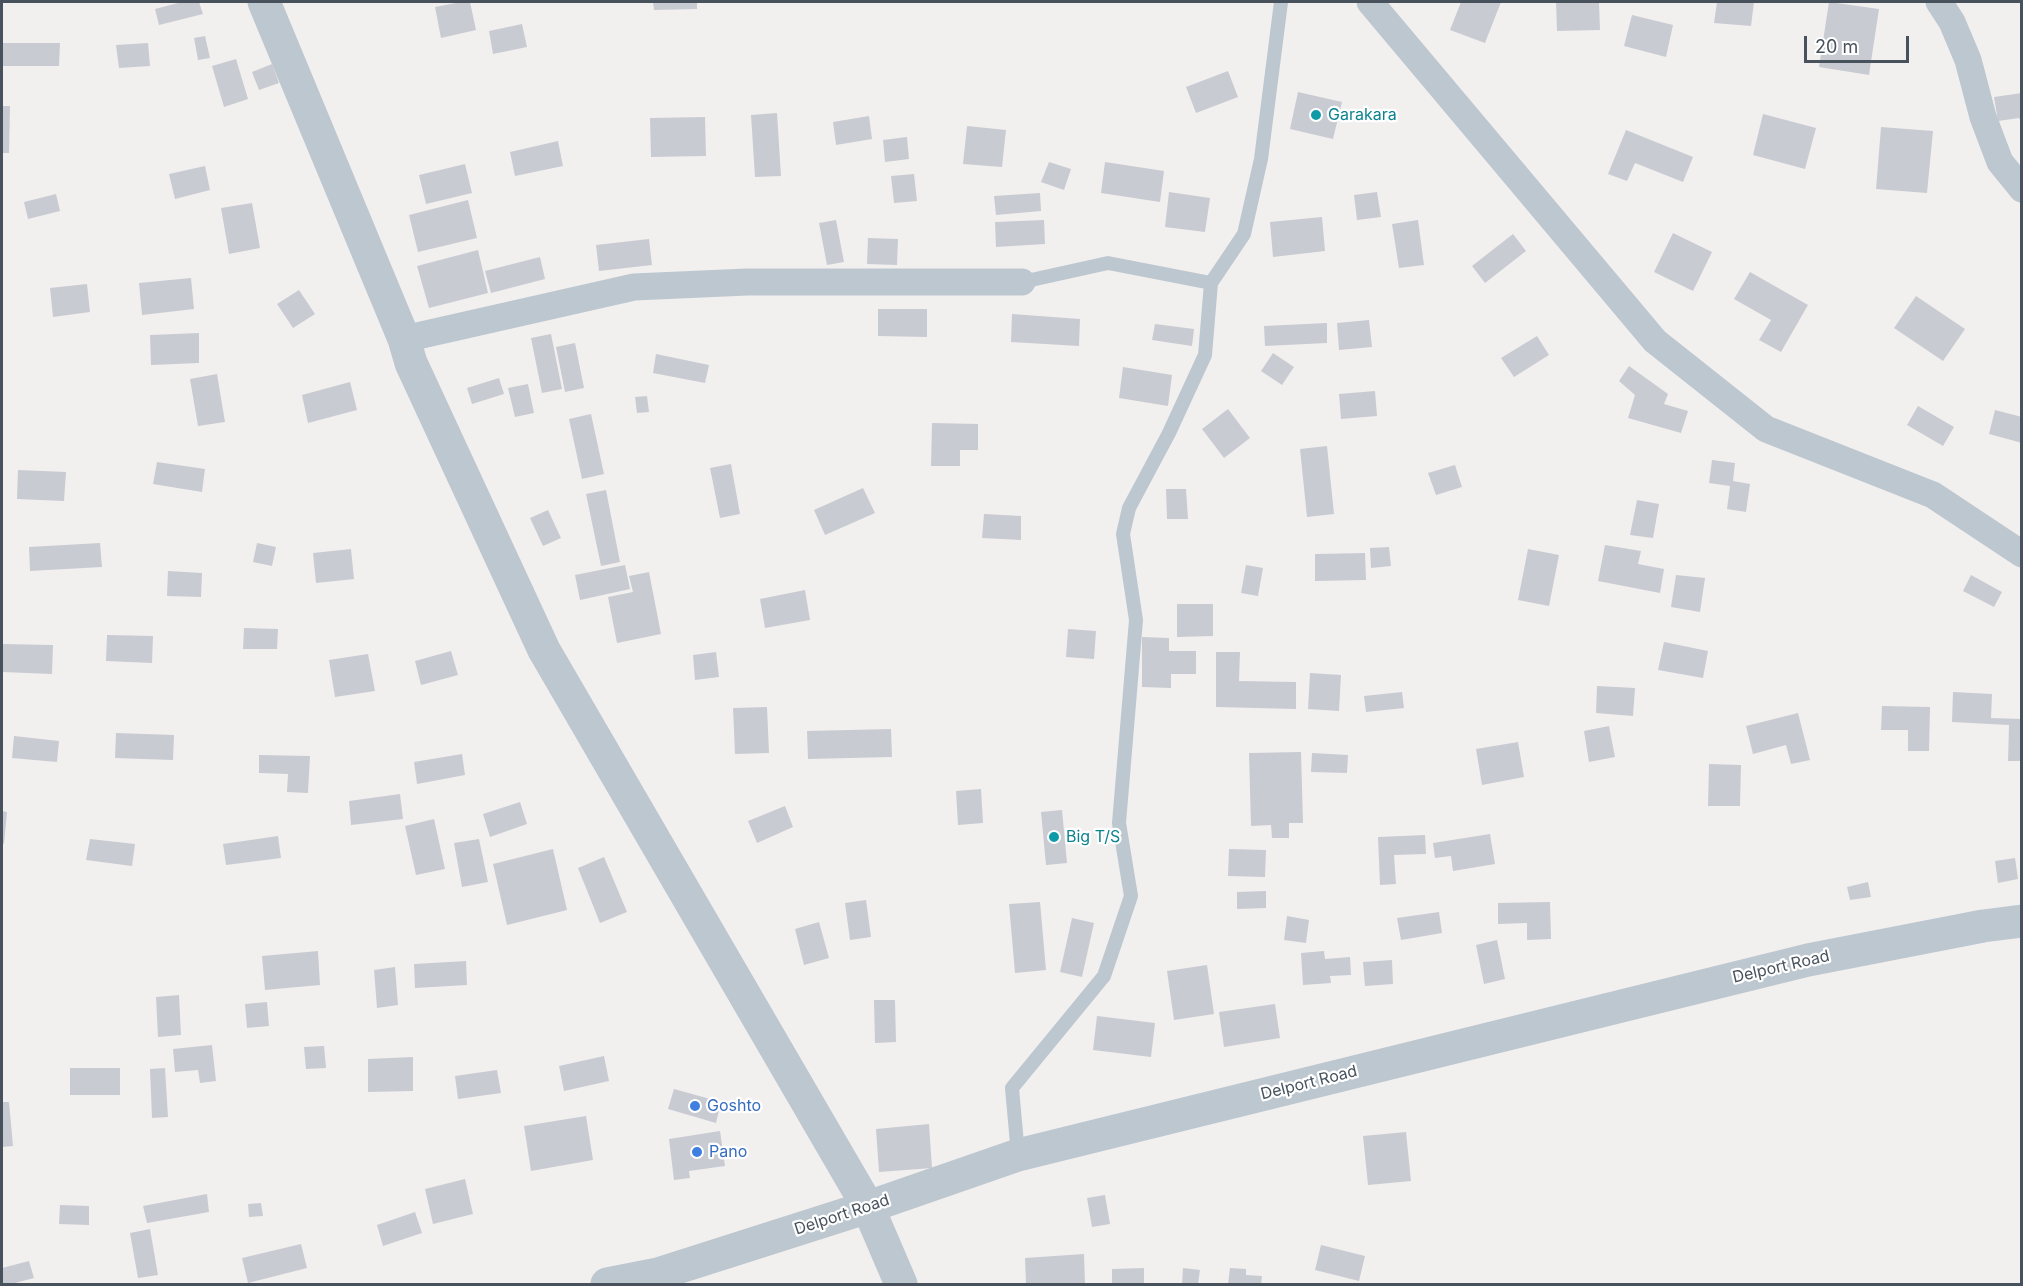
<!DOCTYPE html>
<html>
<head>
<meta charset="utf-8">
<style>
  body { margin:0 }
  #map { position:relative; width:2023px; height:1286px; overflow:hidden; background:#f2efef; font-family:Inter,sans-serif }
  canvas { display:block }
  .frame { position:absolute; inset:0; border:3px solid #47525d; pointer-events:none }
  .scale { position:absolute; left:1804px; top:36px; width:105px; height:27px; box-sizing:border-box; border:3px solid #47525d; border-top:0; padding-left:8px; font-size:18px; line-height:21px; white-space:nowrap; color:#47525d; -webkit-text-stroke:4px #fff; paint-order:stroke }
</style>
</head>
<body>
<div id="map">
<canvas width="2023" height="1286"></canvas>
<div class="frame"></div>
<div class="scale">20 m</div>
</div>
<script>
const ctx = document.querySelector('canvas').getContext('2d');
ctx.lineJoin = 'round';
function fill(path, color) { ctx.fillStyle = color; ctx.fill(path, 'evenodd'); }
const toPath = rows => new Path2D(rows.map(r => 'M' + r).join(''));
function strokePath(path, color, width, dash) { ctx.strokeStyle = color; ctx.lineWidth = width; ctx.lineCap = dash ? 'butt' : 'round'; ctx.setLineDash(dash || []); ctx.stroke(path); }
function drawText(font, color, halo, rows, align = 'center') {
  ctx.font = font + ' Inter,sans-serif'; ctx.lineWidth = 4.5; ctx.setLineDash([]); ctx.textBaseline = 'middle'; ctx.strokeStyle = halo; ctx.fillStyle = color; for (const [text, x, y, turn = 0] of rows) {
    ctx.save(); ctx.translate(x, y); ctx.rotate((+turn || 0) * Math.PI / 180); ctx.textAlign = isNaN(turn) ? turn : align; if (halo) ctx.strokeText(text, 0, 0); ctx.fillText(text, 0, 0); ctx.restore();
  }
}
fill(toPath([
  [182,2,199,2,203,14,159,25,155,9],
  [461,2,470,2,476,30,441,38,435,7],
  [653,2,697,2,697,9,654,10],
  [1461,2,1501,2,1485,43,1450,30],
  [1556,2,1599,2,1600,30,1557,31],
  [1717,2,1754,2,1751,26,1714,23],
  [1829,2,1879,9,1869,75,1819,67],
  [1632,15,1673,25,1666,57,1624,46],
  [522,24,527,47,493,54,489,31],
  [205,36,210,58,198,60,194,38],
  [2,43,60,43,59,66,2,66],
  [148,43,150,66,119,68,116,45],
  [236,59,248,99,224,107,212,66],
  [272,64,279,83,259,90,252,72],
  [1228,71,1238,97,1196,113,1186,87],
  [1298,92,1342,102,1333,139,1290,129],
  [2022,93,2022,123,2019,118,1998,121,1994,97],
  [2,106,10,106,9,153,2,153],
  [777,113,781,176,755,177,751,115],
  [1763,114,1816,128,1805,169,1753,155],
  [869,116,872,139,836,145,833,122],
  [705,117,706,156,651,157,650,118],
  [967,126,1006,130,1002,167,963,164],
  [1881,127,1933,131,1927,193,1876,189],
  [1626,130,1693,157,1683,182,1635,163,1627,181,1608,174],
  [907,137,909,159,885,162,883,140],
  [558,141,563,166,515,176,510,152],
  [1049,162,1071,169,1064,190,1041,182],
  [1105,162,1164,171,1160,202,1101,193],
  [465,164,472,193,426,204,419,175],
  [205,166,210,190,175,199,169,174],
  [914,174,917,201,894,203,891,176],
  [1169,192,1210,198,1205,232,1165,227],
  [1377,192,1381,217,1357,220,1354,195],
  [1040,193,1041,211,996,215,994,196],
  [56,194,60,211,28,219,24,202],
  [468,200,477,238,418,252,409,215],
  [252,203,260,248,229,254,221,208],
  [1322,217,1325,251,1273,257,1270,222],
  [836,220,844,262,827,265,819,223],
  [1044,220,1045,244,996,247,995,222],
  [1418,220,1424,265,1399,268,1392,224],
  [1673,233,1712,252,1693,291,1654,272],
  [1513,234,1526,251,1485,283,1472,266],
  [868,238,898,239,897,265,867,264],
  [649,239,652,265,599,271,596,245],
  [478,250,488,293,429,308,417,266],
  [540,257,545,279,491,293,485,271],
  [1750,272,1808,305,1781,352,1759,340,1771,320,1734,299],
  [191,278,194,309,142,315,139,283],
  [87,284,90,312,53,317,50,288],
  [299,290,315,314,293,328,277,304],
  [1916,296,1965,329,1943,361,1894,328],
  [878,309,927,309,927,337,878,336],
  [1012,314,1080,319,1079,346,1011,342],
  [1369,320,1372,347,1339,350,1337,323],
  [1327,323,1327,343,1265,346,1264,326],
  [1155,324,1194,329,1192,346,1152,340],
  [199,333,199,363,151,365,150,335],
  [551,334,562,389,542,393,531,338],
  [1537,336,1549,355,1514,377,1501,358],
  [575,343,584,388,565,392,556,347],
  [1273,353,1294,367,1282,385,1261,371],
  [656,354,709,365,705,383,653,373],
  [1629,366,1668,394,1664,404,1688,411,1681,433,1628,418,1635,395,1619,381],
  [1123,367,1172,375,1168,406,1119,398],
  [217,374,225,422,198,426,190,379],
  [499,378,504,394,472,404,467,388],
  [350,382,357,410,308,423,302,395],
  [528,384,534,413,515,417,508,388],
  [1375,391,1377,416,1341,419,1339,394],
  [647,396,649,412,637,413,635,397],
  [1918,406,1954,427,1943,446,1907,425],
  [1228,409,1250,438,1224,458,1202,429],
  [1995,410,2022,417,2022,443,1989,434],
  [591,414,604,474,582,479,569,419],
  [932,423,978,424,978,450,960,450,960,466,931,466],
  [1327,446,1334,514,1307,517,1300,449],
  [1712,460,1735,463,1733,481,1750,484,1746,512,1727,509,1730,486,1709,483],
  [157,462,205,469,202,492,153,484],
  [731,464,740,514,720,518,710,468],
  [1455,465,1462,487,1436,495,1428,473],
  [18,470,66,472,64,501,17,499],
  [863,488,875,513,825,535,814,510],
  [1166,489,1186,489,1188,519,1167,519],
  [606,490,620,562,601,566,586,494],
  [1637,500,1659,504,1653,538,1630,535],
  [548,510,561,538,543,546,530,518],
  [984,514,1021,516,1021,540,982,538],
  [100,543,102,567,30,571,29,547],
  [257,543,276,547,272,566,253,562],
  [1605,545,1641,551,1638,564,1664,569,1660,593,1598,581],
  [1389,547,1391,566,1371,568,1370,548],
  [351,549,354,579,316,583,313,553],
  [1528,549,1559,555,1549,606,1518,600],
  [1365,553,1366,580,1315,581,1315,554],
  [625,565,630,589,580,600,575,575],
  [1246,565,1263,568,1258,596,1241,593],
  [168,571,202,573,201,597,167,596],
  [649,572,661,634,617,643,608,597,633,592,629,576],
  [1676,575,1705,578,1700,612,1671,607],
  [1971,575,2002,592,1994,607,1963,591],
  [805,590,810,620,765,628,760,599],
  [1177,604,1213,604,1213,636,1177,637],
  [244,628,278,629,277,649,243,649],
  [1068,629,1096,631,1094,659,1066,657],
  [107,635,153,636,152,663,106,661],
  [1142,637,1169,638,1169,651,1196,651,1196,674,1171,674,1171,688,1142,687],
  [1664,642,1708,651,1703,678,1658,670],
  [2,644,53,645,52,674,2,672],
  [451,651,458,675,421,685,415,661],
  [716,652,719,677,695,680,693,655],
  [1216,652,1240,652,1239,681,1296,682,1296,709,1216,707],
  [368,654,375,691,335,697,329,660],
  [1310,673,1341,675,1339,711,1308,709],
  [1597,686,1635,688,1633,716,1596,713],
  [1402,692,1404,708,1366,712,1364,696],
  [1953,692,1992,694,1991,718,2022,719,2022,761,2008,761,2009,725,1952,722],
  [1882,706,1930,707,1929,751,1908,751,1908,730,1881,730],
  [767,707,769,753,735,754,733,708],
  [1798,713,1810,760,1791,764,1786,745,1753,754,1746,726],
  [1609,726,1615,757,1589,762,1584,731],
  [891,729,892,757,808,759,807,731],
  [116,733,174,735,173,760,115,758],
  [14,736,59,741,57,762,12,758],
  [1518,742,1524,777,1482,785,1476,749],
  [1301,752,1303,823,1289,823,1289,838,1272,838,1271,825,1251,826,1249,753],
  [1312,753,1348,755,1347,773,1311,772],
  [462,754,465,775,417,784,414,762],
  [259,755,310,756,308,793,287,792,288,774,259,773],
  [1709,764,1741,765,1740,806,1708,806],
  [981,789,983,823,958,825,956,791],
  [400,794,403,819,351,825,349,801],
  [520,802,527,824,490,837,483,814],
  [785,806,793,827,757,843,748,821],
  [1062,810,1067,863,1046,865,1041,812],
  [2,811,7,812,4,844,2,843],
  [434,819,445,869,416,875,405,826],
  [1490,834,1495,864,1453,871,1451,856,1435,858,1433,843],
  [1425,835,1426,854,1394,855,1396,884,1380,885,1378,837],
  [278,836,281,858,226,865,223,844],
  [90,839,135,844,132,866,86,860],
  [479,839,488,882,462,887,454,843],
  [553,849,567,910,507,925,493,864],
  [1229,849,1266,850,1265,877,1228,876],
  [604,857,627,912,600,923,578,868],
  [2015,858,2018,879,1998,883,1995,861],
  [1868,882,1871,897,1850,900,1847,887],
  [1266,891,1266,908,1237,909,1237,892],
  [866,900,871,937,850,940,845,903],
  [1040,902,1046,970,1015,973,1009,904],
  [1550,902,1551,939,1527,940,1527,923,1498,924,1498,903],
  [1439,912,1442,933,1401,940,1397,918],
  [1287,916,1309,920,1306,943,1284,940],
  [1072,918,1094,923,1082,977,1060,972],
  [819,922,829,958,804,965,795,929],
  [1497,940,1505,979,1484,984,1476,945],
  [318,951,320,985,265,990,262,956],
  [1324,951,1325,959,1350,957,1351,975,1330,976,1331,983,1303,985,1301,953],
  [1392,960,1393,984,1365,986,1363,962],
  [466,961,467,985,415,988,414,964],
  [1207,965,1214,1014,1174,1020,1167,971],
  [395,967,398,1005,377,1008,374,970],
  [179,995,181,1035,158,1037,156,997],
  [874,1000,895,1000,896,1042,875,1043],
  [267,1002,269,1026,247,1028,245,1004],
  [1275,1004,1280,1038,1224,1047,1219,1012],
  [1097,1016,1155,1023,1151,1057,1093,1050],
  [212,1045,216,1081,200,1083,198,1070,175,1072,173,1049],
  [324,1046,326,1068,306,1069,304,1047],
  [604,1056,609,1081,564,1091,559,1066],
  [413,1057,413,1091,368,1092,368,1059],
  [70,1068,120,1068,120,1095,70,1095],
  [165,1068,168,1117,152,1118,150,1069],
  [497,1070,501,1093,458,1099,455,1076],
  [674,1089,721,1102,716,1123,668,1109],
  [2,1102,9,1102,13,1146,2,1147],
  [586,1116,593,1160,531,1171,524,1126],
  [929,1124,932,1168,879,1172,876,1129],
  [720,1131,725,1166,689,1171,690,1178,674,1180,669,1139],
  [1406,1132,1411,1181,1368,1185,1363,1136],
  [465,1179,473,1214,433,1224,425,1189],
  [207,1194,209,1212,147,1223,143,1206],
  [1105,1195,1110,1224,1092,1227,1087,1198],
  [261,1203,263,1216,249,1217,248,1204],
  [60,1205,89,1206,89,1225,59,1224],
  [415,1212,422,1233,383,1246,377,1225],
  [150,1229,158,1275,138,1278,130,1233],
  [301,1244,307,1268,248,1283,242,1258],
  [1321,1245,1365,1256,1359,1281,1315,1270],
  [1084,1254,1085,1284,1026,1284,1025,1258],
  [29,1261,34,1278,11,1284,2,1284,2,1268],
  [1144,1268,1144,1284,1112,1284,1112,1269],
  [1183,1268,1200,1270,1198,1284,1182,1284],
  [1230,1268,1246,1269,1246,1275,1262,1276,1261,1284,1228,1284]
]), '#c9cbd2');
strokePath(toPath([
  [1022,282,1108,263,1211,283],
  [1018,1155,1012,1088,1104,976,1131,896,1119,823,1136,620,1123,534,1129,508,1169,433,1205,355,1211,283,1244,234,1261,159,1281,2]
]), '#bdc7cf', 14);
strokePath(toPath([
  [1370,2,1655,341,1766,429,1933,495,2022,554],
  [1939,2,1952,22,1968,60,1983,117,2000,162,2022,189],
  [404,339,634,287,747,282,1022,282]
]), '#bdc7cf', 27);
strokePath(toPath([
  [264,2,404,339,411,363,544,650,868,1207,901,1284],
  [607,1284,658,1274,868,1207,1018,1155,1808,960,1983,926,2022,921]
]), '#bdc7cf', 33);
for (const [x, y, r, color] of [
  [1316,115,6,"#0f9aa8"],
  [1054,837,6,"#0f9aa8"],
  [695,1106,6,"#3f7fe0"],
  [697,1152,6,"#3f7fe0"]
]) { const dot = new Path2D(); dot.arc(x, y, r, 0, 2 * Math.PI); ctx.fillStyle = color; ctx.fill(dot); strokePath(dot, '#fff', 2); }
drawText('16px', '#0d838f', '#fff', [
  ["Garakara",1328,115],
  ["Big T/S",1066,837]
], 'left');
drawText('16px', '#47525d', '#fff', [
  ["Delport Road",1781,967,-13],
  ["Delport Road",1309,1083,-14],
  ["Delport Road",842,1215,-18]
]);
drawText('16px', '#366cbe', '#fff', [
  ["Goshto",707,1106],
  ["Pano",709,1152]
], 'left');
</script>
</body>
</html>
